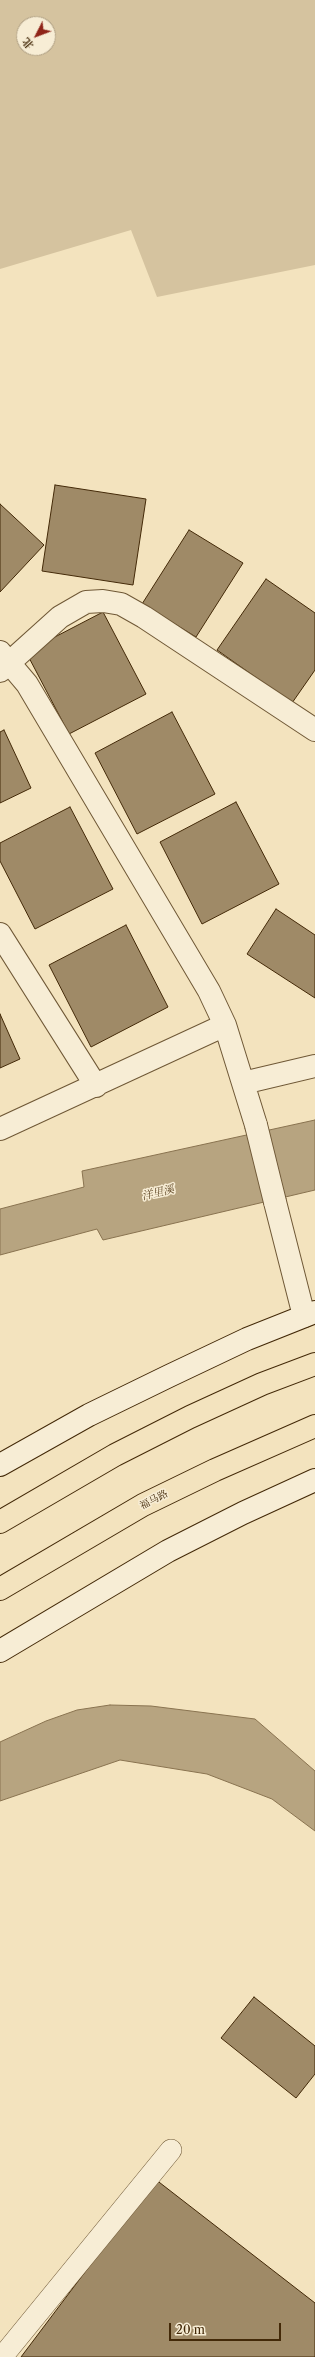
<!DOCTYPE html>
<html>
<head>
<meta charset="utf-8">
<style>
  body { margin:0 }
  #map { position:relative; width:315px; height:2357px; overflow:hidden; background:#f3e3be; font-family:"Libre Caslon Text","Noto Serif SC",serif }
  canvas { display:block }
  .north { position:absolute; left:16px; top:16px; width:40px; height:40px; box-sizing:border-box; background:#f7edd5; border:1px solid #af9f83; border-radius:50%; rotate:228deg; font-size:11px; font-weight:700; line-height:16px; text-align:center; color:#432908 }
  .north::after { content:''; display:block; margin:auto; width:14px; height:18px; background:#8f2418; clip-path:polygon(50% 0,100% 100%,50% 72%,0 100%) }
  .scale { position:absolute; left:169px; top:2323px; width:112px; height:18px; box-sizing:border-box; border:2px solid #432908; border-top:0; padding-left:5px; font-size:12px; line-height:14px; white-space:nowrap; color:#432908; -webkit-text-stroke:3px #f7edd5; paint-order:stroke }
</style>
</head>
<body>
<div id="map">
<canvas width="315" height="2357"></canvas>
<div class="north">北</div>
<div class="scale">20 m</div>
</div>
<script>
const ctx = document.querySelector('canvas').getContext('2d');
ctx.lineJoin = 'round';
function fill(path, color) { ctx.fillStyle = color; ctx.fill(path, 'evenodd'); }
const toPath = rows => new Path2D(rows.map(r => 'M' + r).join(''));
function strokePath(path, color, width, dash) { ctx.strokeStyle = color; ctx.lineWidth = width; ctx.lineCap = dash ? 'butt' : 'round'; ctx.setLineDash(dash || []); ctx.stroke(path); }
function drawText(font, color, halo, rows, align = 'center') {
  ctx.font = font + ' "Libre Caslon Text","Noto Serif SC",serif'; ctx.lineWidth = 3; ctx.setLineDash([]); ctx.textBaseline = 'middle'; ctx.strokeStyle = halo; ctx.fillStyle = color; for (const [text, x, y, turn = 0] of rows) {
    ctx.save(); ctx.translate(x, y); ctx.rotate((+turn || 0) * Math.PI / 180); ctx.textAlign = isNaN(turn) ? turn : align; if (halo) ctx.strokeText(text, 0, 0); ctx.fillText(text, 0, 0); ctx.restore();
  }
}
fill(toPath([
  [0,0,315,0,315,265,157,297,131,230,0,269],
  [24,24,48,24,48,48,24,48]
]), '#d5c39f');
const water = toPath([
  [315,1120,315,1190,103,1240,97,1229,0,1255,0,1209,84,1187,82,1171,315,1120],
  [110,1705,151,1706,255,1719,315,1771,315,1831,272,1799,207,1774,120,1760,0,1801,0,1742,46,1721,77,1710,110,1705]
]);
fill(water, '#b7a480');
strokePath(water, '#897350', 1);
const building = toPath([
  [55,485,146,499,133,585,42,571,55,485],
  [0,504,44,545,0,592,0,504],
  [189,530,243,563,196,637,142,604,189,530],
  [266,579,315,613,315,670,292,703,217,650,266,579],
  [103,612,146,694,69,734,26,652,103,612],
  [172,712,215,794,137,834,95,753,172,712],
  [4,730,31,788,0,803,0,732,4,730],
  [236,802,279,884,202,924,160,842,236,802],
  [70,807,113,889,35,929,0,861,0,843,70,807],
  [276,909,315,935,315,998,247,954,276,909],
  [126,925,168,1007,91,1047,49,965,126,925],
  [0,1014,20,1059,0,1068,0,1014],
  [254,1997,315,2046,315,2074,296,2098,221,2038,254,1997],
  [155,2179,315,2303,315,2357,21,2357,155,2179]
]);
fill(building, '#9f8a67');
strokePath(building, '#432908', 1);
const lane = toPath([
  [2,2357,171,2150]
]);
const street = toPath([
  [0,652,27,684,43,711,209,991,225,1025,256,1125],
  [0,671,60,617,86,602,103,601,121,604,144,617,315,730],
  [0,934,96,1086],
  [243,1083,315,1066],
  [0,1129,225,1025],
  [275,1202,304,1316]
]);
const secondary = toPath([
  [0,1465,89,1415,169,1376,247,1339,315,1312],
  [0,1651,168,1551,243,1513,315,1480]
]);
const primary = toPath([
  [0,1522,115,1455,190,1417,262,1384,315,1364],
  [0,1589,143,1505,215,1470,315,1426]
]);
strokePath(lane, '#6f5836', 22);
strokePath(street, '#6f5836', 24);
strokePath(secondary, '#432908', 24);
strokePath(primary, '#432908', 24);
strokePath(lane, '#f7edd5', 21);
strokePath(street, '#f7edd5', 22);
strokePath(secondary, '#f7edd5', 22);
strokePath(primary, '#f3e3be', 22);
const streetBridge = toPath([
  [256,1125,275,1202]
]);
strokePath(streetBridge, '#6f5836', 24, []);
strokePath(streetBridge, '#f7edd5', 22);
drawText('10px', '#432908', '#f7edd5', [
  ["福马路",154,1500,-27]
]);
drawText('italic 11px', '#664e2c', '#f7edd5', [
  ["洋里溪",158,1193,-13]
]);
</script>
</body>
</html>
